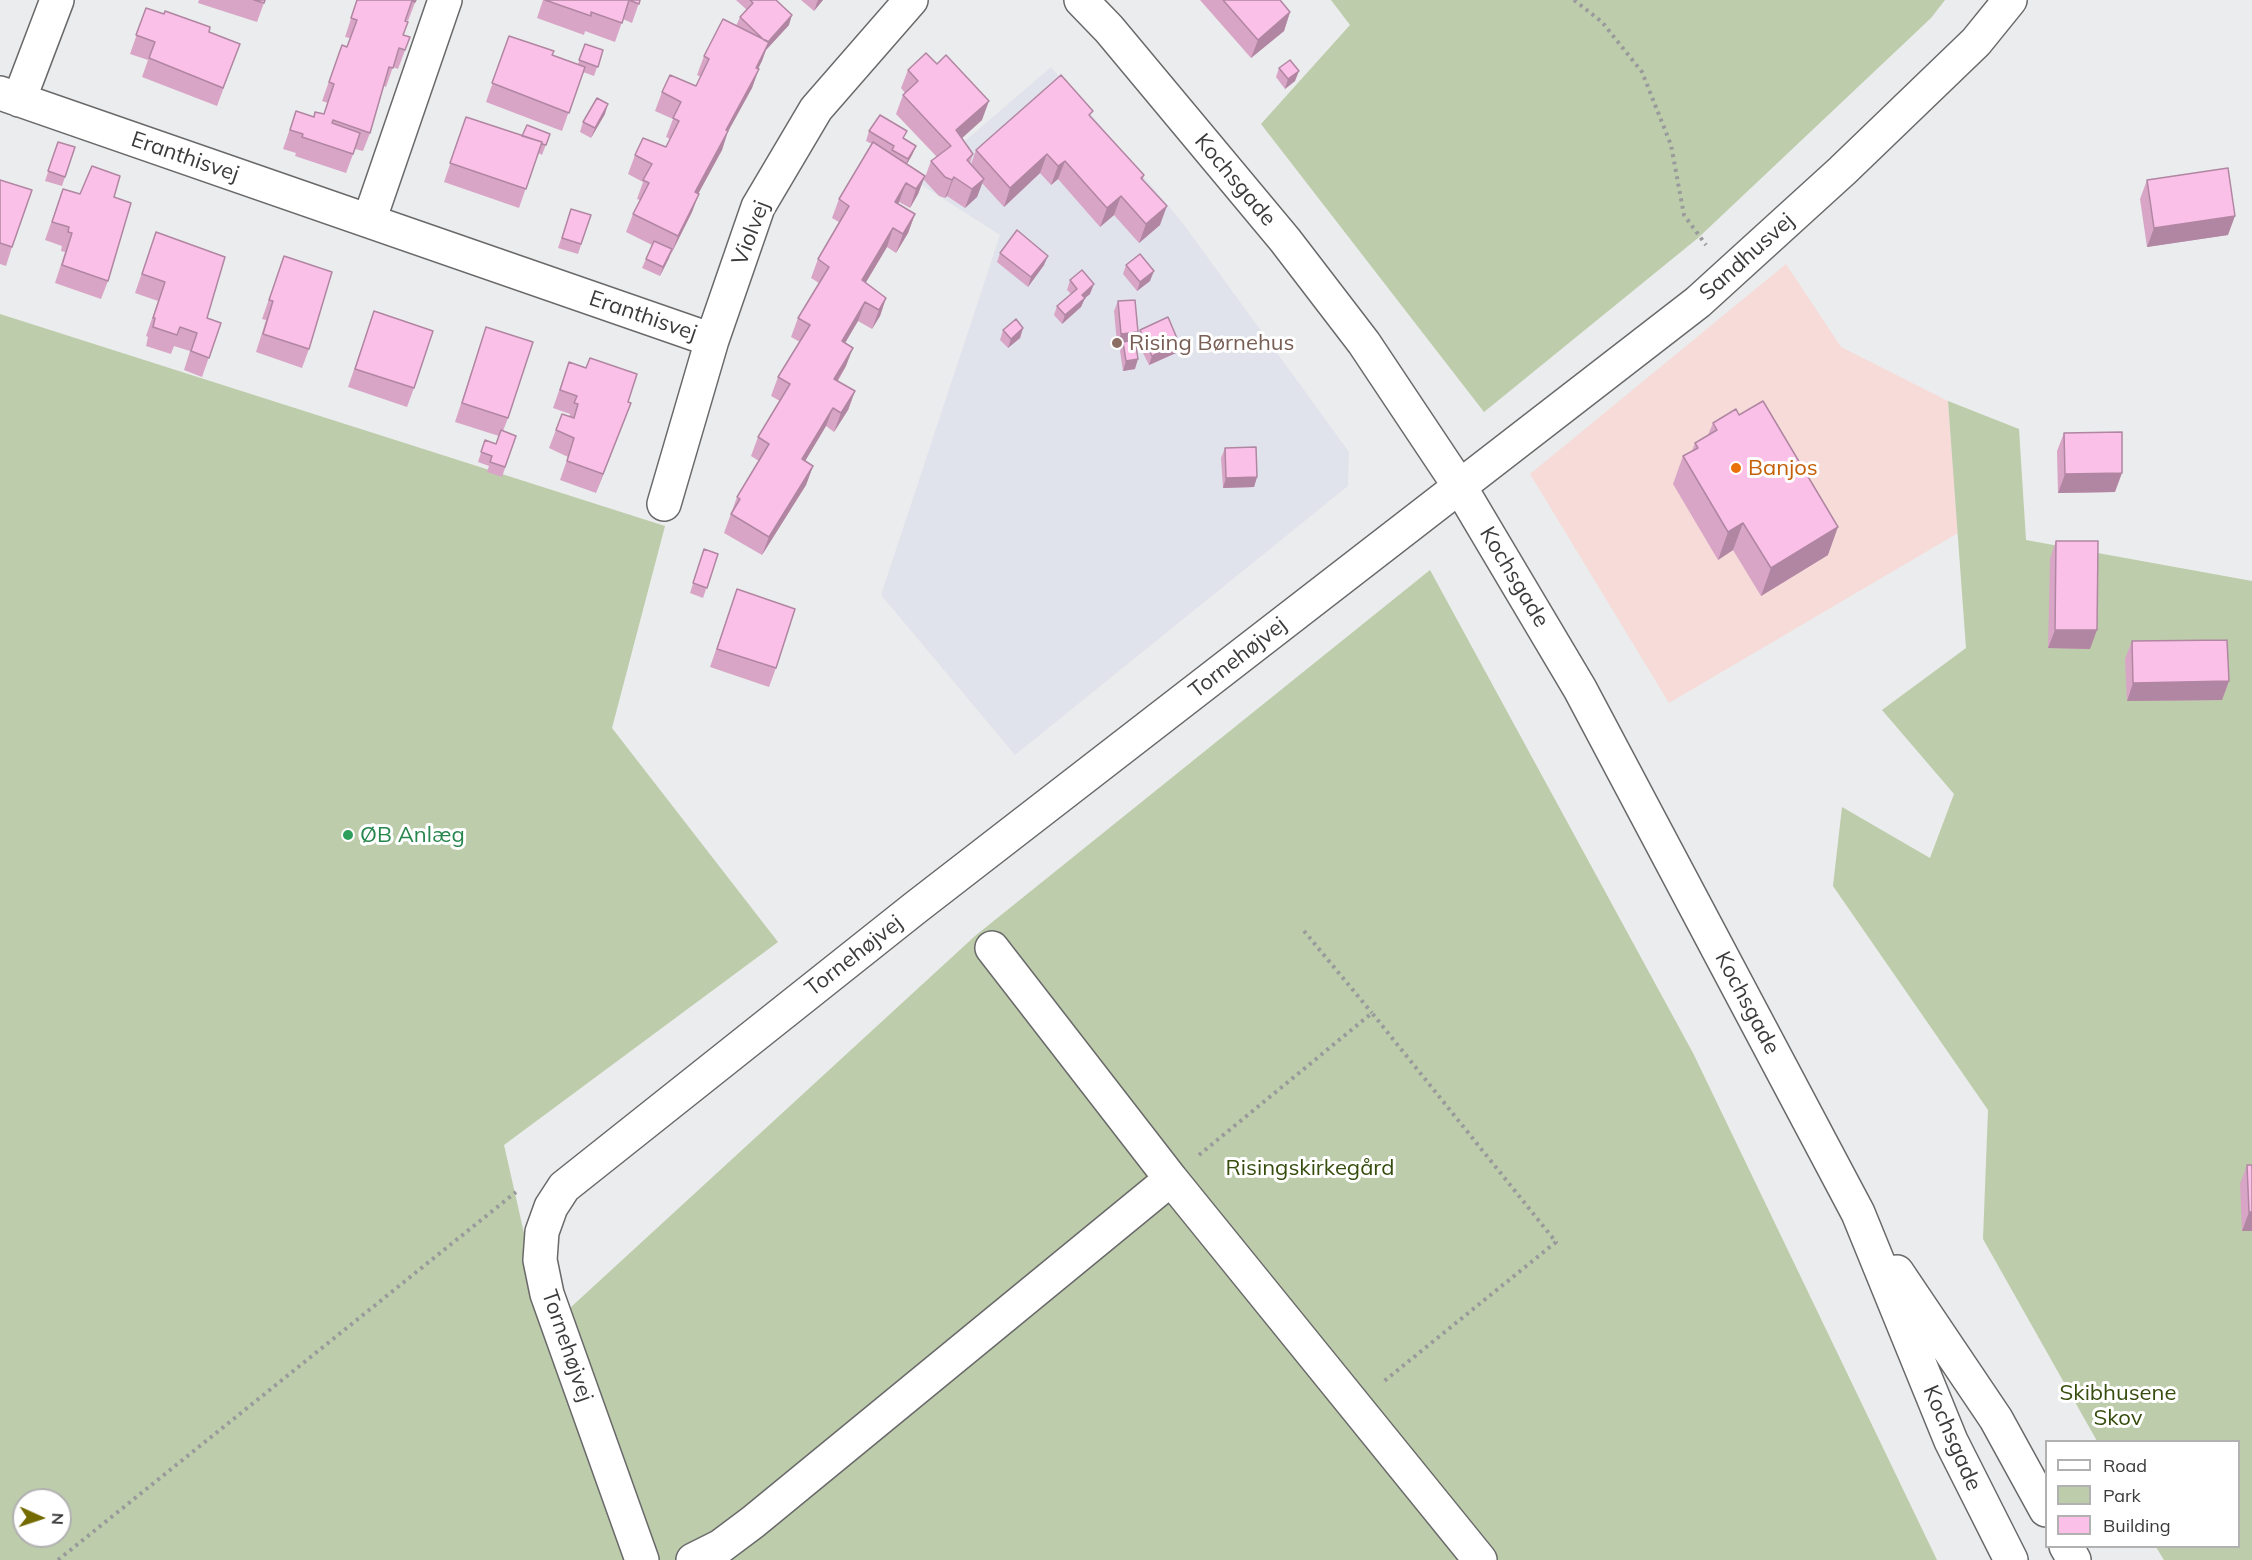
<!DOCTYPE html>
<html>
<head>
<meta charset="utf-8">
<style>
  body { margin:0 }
  #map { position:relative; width:2252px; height:1560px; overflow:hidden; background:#ebeced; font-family:Mulish,sans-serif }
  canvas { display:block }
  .legend { position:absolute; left:2045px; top:1440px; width:195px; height:108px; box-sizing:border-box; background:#fff; border:2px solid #b1b1b1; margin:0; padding:8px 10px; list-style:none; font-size:18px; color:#3b3b3c }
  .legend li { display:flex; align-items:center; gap:12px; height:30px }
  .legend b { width:30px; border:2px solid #b1b1b1 }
  .north { position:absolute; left:12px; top:1488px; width:60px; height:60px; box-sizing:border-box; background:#fff; border:2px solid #b1b1b1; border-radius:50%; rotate:93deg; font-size:16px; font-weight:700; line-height:24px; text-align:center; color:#3b3b3c }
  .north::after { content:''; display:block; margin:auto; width:21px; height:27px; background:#736a02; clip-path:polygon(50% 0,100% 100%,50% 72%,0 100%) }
</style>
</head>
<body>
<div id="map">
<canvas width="2252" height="1560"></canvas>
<ul class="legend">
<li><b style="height:8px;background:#fff"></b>Road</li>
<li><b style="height:16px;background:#bdccaa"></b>Park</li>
<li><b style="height:16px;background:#fbc0e7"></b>Building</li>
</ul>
<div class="north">N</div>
</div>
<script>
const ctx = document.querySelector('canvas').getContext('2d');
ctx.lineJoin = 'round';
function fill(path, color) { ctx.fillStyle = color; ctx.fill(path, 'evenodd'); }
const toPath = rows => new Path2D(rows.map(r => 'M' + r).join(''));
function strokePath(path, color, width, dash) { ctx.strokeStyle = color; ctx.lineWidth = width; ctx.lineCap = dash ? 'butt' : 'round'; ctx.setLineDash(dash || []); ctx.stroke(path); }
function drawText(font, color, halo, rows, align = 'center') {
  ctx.font = font + ' Mulish,sans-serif'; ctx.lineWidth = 6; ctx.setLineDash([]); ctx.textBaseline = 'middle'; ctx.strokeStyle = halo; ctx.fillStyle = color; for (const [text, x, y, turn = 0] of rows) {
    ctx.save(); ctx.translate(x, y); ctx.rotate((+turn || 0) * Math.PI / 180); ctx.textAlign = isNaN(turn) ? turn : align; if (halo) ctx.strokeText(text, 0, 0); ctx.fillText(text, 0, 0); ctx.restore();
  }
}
fill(toPath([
  [1786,264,1841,347,1948,401,1958,533,1669,703,1530,474]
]), '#f6dbd8');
fill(toPath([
  [1051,67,1182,222,1349,452,1348,486,1015,755,881,595,1000,235,917,182]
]), '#e1e3ec');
fill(toPath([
  [1331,0,1945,0,1931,18,1698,238,1484,412,1261,124,1350,25],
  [0,314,665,526,612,728,778,942,504,1145,546,1330,975,936,1430,570,1693,1053,1937,1560,0,1560],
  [24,1500,60,1500,60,1536,24,1536],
  [1948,401,2019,429,2026,540,2252,581,2252,1560,2164,1560,2156,1547,2238,1546,2238,1442,2097,1441,1983,1239,1988,1110,1833,886,1842,807,1930,858,1954,794,1882,710,1966,648]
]), '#bdccaa');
const minor = toPath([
  [1081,0,1109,29,1285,240,1364,343,1460,487,1580,689,1858,1213,1951,1441,2011,1560],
  [0,93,712,340],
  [19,100,57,0],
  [369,221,445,0],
  [664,504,712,340,758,207,816,109,911,0],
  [992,948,1171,1179,1480,1560],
  [1897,1272,1996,1419,2046,1510],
  [2066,1546,2074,1560],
  [642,1560,547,1294,540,1260,542,1232,551,1207,564,1187,915,908,1698,302,1842,171,1976,42,2010,0],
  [693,1560,721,1546,753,1522,1171,1179]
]);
strokePath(minor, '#69696a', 36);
strokePath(toPath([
  [1574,0,1602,22,1642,72,1671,145,1684,215,1706,245],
  [1304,931,1372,1013],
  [1199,1155,1372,1013,1556,1242,1383,1382],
  [58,1560,516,1192]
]), '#999a9b', 4, [3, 4.5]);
strokePath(minor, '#fff', 33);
fill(toPath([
  [199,0,265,0,257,22,198,3],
  [357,0,416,0,408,21,406,20,403,35,410,37,398,69,393,67,386,87,384,86,370,133,363,151,355,149,346,173,295,156,296,153,283,149,296,111,313,117,324,114,328,103,322,101,342,45,347,47,350,38,345,37],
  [543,0,640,0,632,23,623,19,615,42,585,31,584,35,537,18],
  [736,0,776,0,789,25,766,50,758,69,752,88,728,131,722,150,698,193,692,212,660,276,642,268,652,245,626,232,633,214,640,200,637,199,643,182,628,174,635,155,666,147,670,139,666,137,673,119,655,111,662,92,696,86,701,77,697,75,704,56,736,26,740,17,747,10],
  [801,0,823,0,814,11],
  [1200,0,1280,0,1290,12,1284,31,1251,58],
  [146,8,240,44,217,106,142,77,148,60,130,54],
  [509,36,552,55,578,64,585,44,603,50,594,76,583,72,562,131,486,102],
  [1279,68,1295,81,1285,89,1276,77],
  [908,70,982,120,962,138,973,154,970,163,971,164,976,150,1091,117,1144,175,1143,179,1160,225,1139,243,1114,215,1100,227,1058,179,1051,185,1040,173,1004,207,982,183,977,197,965,208,947,196,945,198,939,196,924,180,931,161,937,157,896,114,903,95,905,93,901,88],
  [605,114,591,138,580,132,583,122],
  [466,117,522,136,550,134,542,155,538,153,519,208,444,182],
  [869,131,904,138,916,146,912,155,907,164,925,176,918,194,910,208,899,202,898,204,915,214,908,233,896,253,887,247,866,282,886,298,880,316,872,329,858,321,845,343,846,366,838,381,855,391,848,410,834,432,826,426,805,461,813,466,806,485,762,555,724,533,737,497,759,461,751,456,758,437,780,401,771,396,778,377,800,342,791,337,798,318,819,283,811,278,818,259,839,222,832,218,839,199,872,144,866,141],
  [58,142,75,147,62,186,45,181],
  [0,180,12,247,6,266,0,264],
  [2147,180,2228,235,2147,247,2140,199],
  [63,189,80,194,114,197,108,281,101,299,55,283,65,252,61,251,62,246,45,240],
  [571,209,591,215,578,254,558,248],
  [156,232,207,318,221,323,202,377,184,370,190,351,174,346,171,354,146,346,148,337,146,336,158,301,135,293],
  [1000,253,1044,265,1028,287,997,262],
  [284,256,309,349,302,368,256,352,266,320,262,319],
  [1126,265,1150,281,1137,291,1123,274],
  [1070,280,1090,294,1085,298,1081,307,1062,324,1054,315,1057,306,1071,294,1067,290],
  [1118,301,1138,332,1135,340,1135,369,1123,371,1120,351,1123,343,1117,343,1114,311],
  [374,311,414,388,407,407,348,387],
  [486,327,508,418,503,431,516,436,502,477,487,472,489,466,478,462,485,440,496,444,499,436,455,422],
  [1023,328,1020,338,1008,348,1000,340,1003,330],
  [1140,330,1179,343,1176,353,1149,365,1136,339],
  [569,362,628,402,631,403,596,493,560,480,568,457,549,448,562,414,569,417,570,414,553,408],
  [1713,423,1828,555,1761,596,1733,550,1718,560,1673,484,1683,456,1692,451,1695,443,1708,435],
  [2064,433,2115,492,2058,493,2057,451],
  [1225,448,1257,477,1254,487,1223,488,1221,458],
  [2056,541,2090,649,2048,648,2050,559],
  [704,549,718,554,703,598,690,593],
  [737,589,776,668,769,687,710,667],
  [2132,641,2229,681,2222,700,2127,701,2125,659],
  [2247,1165,2252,1231,2242,1231,2240,1184]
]), '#d8a5c7');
fill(toPath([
  [818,0,823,0,814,11],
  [1290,12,1284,31,1251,58,1258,40],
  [792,15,789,25,766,50,762,61,751,83,759,69,752,88,719,148,726,130,767,43],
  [1299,71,1295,81,1285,89,1288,79],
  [989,101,982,120,951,148,956,130],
  [608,104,605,114,591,138,595,128],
  [728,131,722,150,689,211,695,192],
  [916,146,912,155,904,169,908,159],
  [1047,154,1040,173,1004,207,1010,188],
  [1065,161,1058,179,1051,185,1058,166],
  [925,176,918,194,910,208,916,189],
  [954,177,947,196,945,198,952,180],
  [984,179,977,197,965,208,972,189],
  [906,183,899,202,888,220,895,202],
  [699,194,692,212,671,254,678,236],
  [1121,196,1114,215,1100,227,1107,208],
  [1167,206,1160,225,1139,243,1146,224],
  [915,214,908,233,896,253,903,234],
  [2235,216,2228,235,2147,247,2154,228],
  [893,228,887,247,856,299,862,280],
  [672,249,669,258,660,276,663,267],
  [1048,256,1044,265,1028,287,1031,277],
  [1154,271,1150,281,1137,291,1140,282],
  [1094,284,1090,294,1085,298,1081,307,1062,324,1065,315,1082,295],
  [886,298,880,316,872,329,879,310],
  [865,302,858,321,835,360,842,341],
  [1023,328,1020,338,1008,348,1011,339],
  [1138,332,1135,342,1117,343,1121,334],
  [1179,343,1176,353,1149,365,1152,356],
  [853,348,846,366,827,397,834,379],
  [1138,359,1135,369,1123,371,1126,361],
  [855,391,848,410,834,432,841,413],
  [631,403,624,422,596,493,603,474],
  [833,408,826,426,795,478,802,459],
  [813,466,806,485,762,555,769,537],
  [2122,473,2115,492,2058,493,2065,474],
  [1257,477,1254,487,1223,488,1226,478],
  [1743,523,1733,550,1718,560,1728,532],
  [1838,527,1828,555,1761,596,1771,568],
  [2055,630,2097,630,2090,649,2048,648],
  [2229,681,2222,700,2127,701,2133,683],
  [2249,1212,2252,1212,2252,1231,2242,1231]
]), '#b086a2');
const building = toPath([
  [254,0,265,0,264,3,254,0],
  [357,0,416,0,415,2,412,1,405,21,408,22,403,35,410,37,405,50,399,48,393,68,389,67,370,133,333,120,332,123,360,133,353,154,302,137,303,134,290,130,296,111,314,117,315,112,324,114,334,84,329,82,342,45,347,47,357,20,351,18,357,0],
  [545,0,640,0,639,4,629,0,622,23,591,12,591,16,545,0],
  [750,0,776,0,792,15,768,42,764,40,740,17,753,3,750,0],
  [1223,0,1280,0,1290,12,1258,40,1223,0],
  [146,8,164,14,165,11,210,27,209,32,240,44,223,88,149,58,155,42,136,35,146,8],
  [723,19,769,42,756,68,759,69,726,130,728,131,695,192,699,194,678,236,633,214,649,183,643,180,652,164,635,155,643,138,666,147,679,121,673,118,681,102,662,92,670,75,696,86,709,59,704,56,723,19],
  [509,36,554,51,552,55,585,67,569,113,492,83,509,36],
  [585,44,603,50,598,67,579,60,585,44],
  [926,53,937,64,946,55,989,101,956,130,973,154,967,160,984,179,972,189,954,177,952,180,945,177,931,161,951,146,903,95,918,81,908,70,926,53],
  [1290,60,1299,71,1288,79,1279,68,1290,60],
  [1061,75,1093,111,1089,115,1144,175,1141,178,1167,206,1146,224,1121,196,1107,208,1065,161,1058,166,1047,154,1010,188,976,150,1061,75],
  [597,98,608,104,595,128,583,122,597,98],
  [880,115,907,131,903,138,916,146,908,159,892,150,894,146,869,131,880,115],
  [466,117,542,142,526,189,450,163,466,117],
  [527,125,550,134,546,145,542,144,542,142,522,136,527,125],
  [58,142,75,147,65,177,48,171,58,142],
  [873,142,925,176,916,189,906,183,895,202,915,214,903,234,893,228,862,280,886,298,879,310,865,302,842,341,853,348,834,379,855,391,841,413,833,408,802,459,813,466,769,537,731,514,740,499,737,497,769,444,758,437,790,384,778,377,810,325,798,318,829,267,818,259,849,206,839,199,873,142],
  [92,166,120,176,114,197,131,203,108,281,62,265,72,233,68,232,69,227,52,222,63,189,80,194,92,166],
  [2228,168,2235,216,2154,228,2147,180,2228,168],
  [0,180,32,190,12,247,0,243,0,180],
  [571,209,591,215,581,244,562,238,571,209],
  [1017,230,1048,256,1031,277,1000,253,1017,230],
  [156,232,225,257,207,318,221,323,209,358,191,351,197,333,180,327,177,335,153,327,155,318,153,318,165,282,142,274,156,232],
  [654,241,672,249,663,267,646,259,654,241],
  [1140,254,1154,271,1140,282,1126,265,1140,254],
  [284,256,332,272,309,349,263,334,273,301,269,300,284,256],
  [1082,270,1094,284,1082,295,1085,298,1065,315,1057,306,1077,289,1070,280,1082,270],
  [1135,300,1138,332,1121,334,1118,301,1135,300],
  [374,311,433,331,414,388,355,369,374,311],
  [1168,317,1179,343,1152,356,1140,330,1168,317],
  [1016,319,1023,328,1011,339,1003,330,1016,319],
  [486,327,533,342,508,418,462,403,486,327],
  [1135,340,1138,359,1126,361,1123,342,1135,340],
  [590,358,637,374,628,402,631,403,603,474,567,461,574,438,556,430,562,414,574,418,578,404,574,403,577,396,560,390,569,362,586,368,590,358],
  [1763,401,1838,527,1771,568,1743,523,1728,532,1683,456,1698,448,1695,443,1717,430,1713,423,1736,409,1739,415,1763,401],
  [501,430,516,436,505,467,490,462,492,456,481,452,485,440,496,444,501,430],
  [2122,432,2122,473,2065,474,2064,433,2122,432],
  [1256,447,1257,477,1226,478,1225,448,1256,447],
  [2056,541,2098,541,2097,630,2055,630,2056,541],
  [704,549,718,554,707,588,693,583,704,549],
  [737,589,795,609,776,668,717,649,737,589],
  [2227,640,2229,681,2133,683,2132,641,2227,640],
  [2247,1165,2252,1165,2252,1212,2249,1212,2247,1165]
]);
fill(building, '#fbc0e7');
strokePath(building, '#b086a2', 1.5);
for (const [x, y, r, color] of [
  [1117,343,6,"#8d6e63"],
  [1736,468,6,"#e8710a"],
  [348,835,6,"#2e9e5b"]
]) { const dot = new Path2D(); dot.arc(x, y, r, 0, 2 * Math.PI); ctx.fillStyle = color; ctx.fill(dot); strokePath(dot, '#fff', 2); }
drawText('22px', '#3b3b3c', '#fff', [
  ["Eranthisvej",185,157,19],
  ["Kochsgade",1235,180,50],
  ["Violvej",751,233,-69],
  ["Sandhusvej",1747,257,-42],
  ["Eranthisvej",643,316,19],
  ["Kochsgade",1514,577,59],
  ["Tornehøjvej",1238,658,-38],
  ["Tornehøjvej",854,956,-38],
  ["Kochsgade",1747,1003,62],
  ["Tornehøjvej",567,1346,71],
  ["Kochsgade",1952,1438,66]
]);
drawText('22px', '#785e54', '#fff', [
  ["Rising Børnehus",1129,343]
], 'left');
drawText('22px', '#c56008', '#fff', [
  ["Banjos",1748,468]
], 'left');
drawText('22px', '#27864d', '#fff', [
  ["ØB Anlæg",360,835]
], 'left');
drawText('22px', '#374d0e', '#fff', [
  ["Risingskirkegård",1310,1168],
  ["Skibhusene",2118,1393],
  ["Skov",2118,1418]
]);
</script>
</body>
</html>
